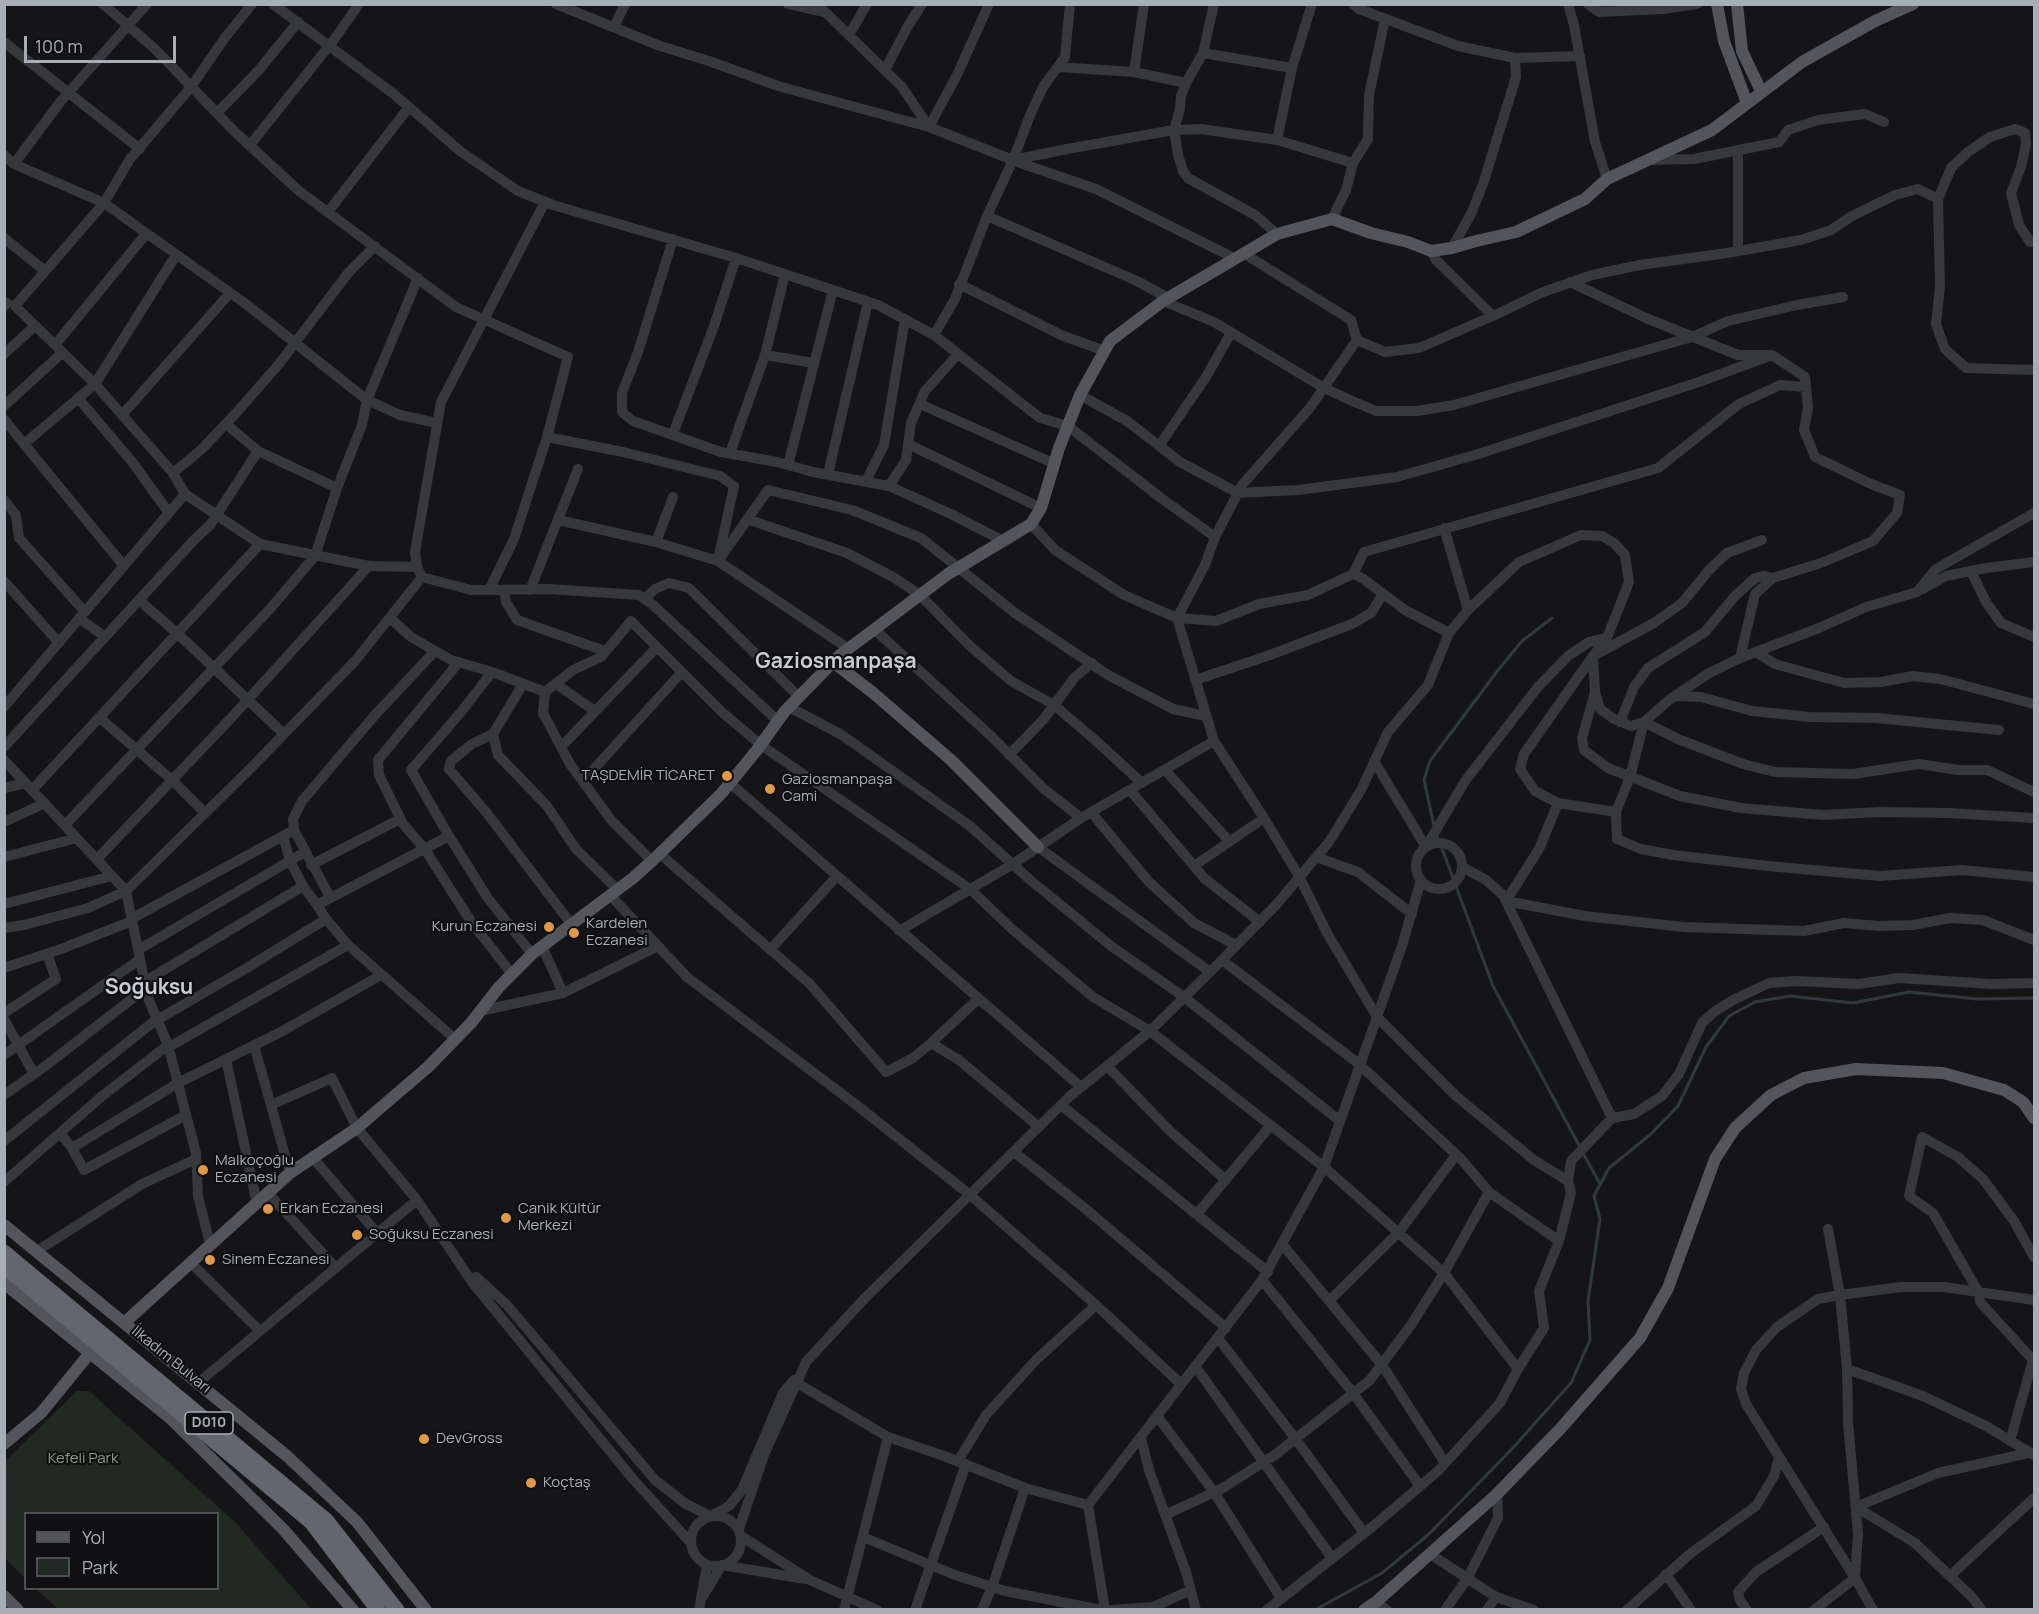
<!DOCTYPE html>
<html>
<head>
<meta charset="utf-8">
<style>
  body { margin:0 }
  #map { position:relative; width:2039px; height:1614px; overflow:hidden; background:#151517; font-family:Manrope,sans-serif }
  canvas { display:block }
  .frame { position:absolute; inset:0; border:6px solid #a8aeb5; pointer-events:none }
  .legend { position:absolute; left:24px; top:1512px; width:195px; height:78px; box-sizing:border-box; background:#101012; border:2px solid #4d4f53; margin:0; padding:8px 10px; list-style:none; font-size:18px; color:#a8aeb5 }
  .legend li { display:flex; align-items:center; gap:12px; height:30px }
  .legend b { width:30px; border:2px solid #4d4f53 }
  .scale { position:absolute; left:24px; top:36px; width:152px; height:27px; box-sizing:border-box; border:3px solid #a8aeb5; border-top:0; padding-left:8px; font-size:18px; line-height:21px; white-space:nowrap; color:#a8aeb5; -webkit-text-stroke:4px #101012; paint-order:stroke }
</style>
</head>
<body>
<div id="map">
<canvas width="2039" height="1614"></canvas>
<div class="frame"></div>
<ul class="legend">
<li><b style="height:8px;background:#53555a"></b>Yol</li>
<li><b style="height:16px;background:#222822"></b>Park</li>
</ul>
<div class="scale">100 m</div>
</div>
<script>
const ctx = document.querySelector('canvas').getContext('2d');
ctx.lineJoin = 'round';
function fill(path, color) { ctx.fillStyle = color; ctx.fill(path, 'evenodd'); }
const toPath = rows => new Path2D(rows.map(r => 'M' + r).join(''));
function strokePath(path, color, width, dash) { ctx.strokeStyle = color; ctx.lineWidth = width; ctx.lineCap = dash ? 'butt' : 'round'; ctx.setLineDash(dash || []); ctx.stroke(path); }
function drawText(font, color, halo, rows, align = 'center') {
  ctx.font = font + ' Manrope,sans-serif'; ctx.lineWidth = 4.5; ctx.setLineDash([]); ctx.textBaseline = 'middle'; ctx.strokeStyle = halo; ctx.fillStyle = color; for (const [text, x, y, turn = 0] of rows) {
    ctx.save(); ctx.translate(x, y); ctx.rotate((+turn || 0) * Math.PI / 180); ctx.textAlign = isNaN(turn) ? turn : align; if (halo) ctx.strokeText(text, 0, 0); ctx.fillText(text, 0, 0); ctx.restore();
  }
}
fill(toPath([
  [77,1391,89,1391,235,1522,311,1609,58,1609,36,1589,218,1588,218,1514,26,1514,25,1578,5,1558,5,1461]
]), '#222822');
strokePath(toPath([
  [1434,826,1424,780,1430,761,1499,669,1522,641,1552,618],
  [1437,835,1493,986,1580,1147],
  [1583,1153,1600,1184],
  [1315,1610,1382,1573,1428,1535,1511,1450,1571,1383,1590,1340,1588,1301,1600,1219,1594,1196,1609,1168,1651,1134,1678,1106,1706,1047,1729,1016,1755,1002,1790,996,1853,1003,1909,992,1977,999,2034,998]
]), '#30393e', 3);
strokePath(toPath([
  [103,4,155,49,234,131,299,191,456,307,568,357,547,437,514,539,489,590,471,590,422,577],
  [147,4,61,101,14,164,104,203,246,304,367,400,400,415,437,423],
  [273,4,395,95,460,151,518,191,553,205,736,258,878,305,934,335,1040,418,1068,426,1161,498,1215,537],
  [556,4,660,46,709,61,778,86,929,127,1023,164,1096,189,1234,258],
  [788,4,823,12],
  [817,4,902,87,929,127,957,75,989,4],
  [1214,4,1203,53,1186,83,1181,96,1180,109,1174,130,1178,155,1183,171,1188,178,1255,215,1277,234],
  [1353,4,1359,9,1458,46,1515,58,1580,56],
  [1568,4,1574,25,1595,142,1607,179],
  [1588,4,1599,12,1663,9,1697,4],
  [614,27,625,4],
  [849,35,867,4],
  [4,42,140,149],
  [1203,53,1292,68],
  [1058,67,1134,72,1186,83],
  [885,70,908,26,922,4],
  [1134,72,1144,4],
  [217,113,259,70,298,22],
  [1277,140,1292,68,1312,4],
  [250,145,333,41,359,4],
  [4,155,14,164],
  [1013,160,1067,149,1174,130,1201,129,1277,140,1353,163],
  [1651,160,1694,159,1779,142,1788,130,1818,120,1865,114,1884,122],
  [1938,199,1940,287,1936,324,1945,349,1966,368,2034,370],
  [328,212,409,107],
  [987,216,1137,281,1168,298],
  [1332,219,1346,190,1353,163,1368,139,1369,95,1385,19],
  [4,238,45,271],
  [673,239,638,352,622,393,622,412,633,421,721,452,777,462,813,472,889,486,953,515,1003,541],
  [1452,248,1472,212,1484,181,1516,77,1515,58],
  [1431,251,1436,260,1493,316,1543,292,1592,275,1640,265,1727,253,1801,240,1831,230,1852,216,1895,195,1918,189,1938,199,1951,168,1968,152,1990,137,2015,129,2025,133,2026,144,2021,167,2011,193,2019,225,2030,242,2034,242],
  [1738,251,1738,150],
  [1243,253,1351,320,1357,340],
  [1570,282,1646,318,1738,355,1772,355,1805,377,1806,387],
  [959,284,1061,335,1105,351],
  [1163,301,1214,322,1324,388,1352,401,1376,411,1417,411,1454,405,1692,337,1728,321,1797,305,1843,297],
  [4,306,7,303],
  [1493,316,1419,348,1385,352,1357,340,1309,409,1242,485,1215,537,1205,565,1177,618,1216,621,1259,604,1308,595,1353,574,1364,552,1658,468,1739,404,1780,385,1806,387,1808,408,1804,430,1815,457,1871,484,1900,495,1897,513,1873,541,1821,563,1773,578,1755,594,1740,658],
  [934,335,955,299,987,216,1013,160,1031,113,1043,87,1065,57,1070,4],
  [55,345,146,234],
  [4,354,35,326],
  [765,355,785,274],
  [1080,395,1127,421,1180,462,1238,493,1298,490,1397,477,1475,455,1699,382,1772,355],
  [78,398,133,463,169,513],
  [920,404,1055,464],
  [4,406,62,353],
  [122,415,230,293],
  [4,419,24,444],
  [226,424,258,451,337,488],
  [673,434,714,326,736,258],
  [547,437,623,452,720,476,734,486,719,555],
  [908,444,1041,508],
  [1159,446,1206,377,1231,333],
  [730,453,765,355,814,363],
  [788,465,833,290],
  [173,473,95,384,176,255],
  [828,474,868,302],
  [866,481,884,445,905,319],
  [889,486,906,460,911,423,925,391,958,354],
  [185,494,260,544,369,566,417,567],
  [4,500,16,515,19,538,85,612],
  [747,519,847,553,893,577,920,595,970,646,1011,681,1054,705,1094,739,1142,783],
  [558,520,656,542,718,561,849,649],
  [1031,524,1055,550,1124,595,1177,618,1214,741,1264,818,1300,878,1327,933,1377,1017,1456,1096,1534,1160,1568,1181],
  [1444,528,1468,610],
  [656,542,673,497],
  [718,561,768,490,852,510,921,538,1015,613,1108,675,1173,709,1206,716],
  [124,566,24,444,95,384,15,306,104,203,130,159,191,87,224,39,252,4],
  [1971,571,1986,602,2001,623,2034,637],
  [4,581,59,643],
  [1923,589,1946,576,1986,568,2034,562],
  [489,590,548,589,639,595,653,605,778,721],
  [504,590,506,602,517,620,605,651],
  [530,590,578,469],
  [645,599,655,589,669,583,689,588,799,697],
  [139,600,178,634,284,734],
  [79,618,105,637],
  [390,618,411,637,451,660,492,672,545,692,543,713,570,764,612,821,652,861],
  [875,630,991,736,1044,789,1081,818],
  [1449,633,1468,610,1519,562,1581,535,1602,536,1614,543,1625,555,1629,582,1607,638,1593,656,1595,692,1600,709,1614,719,1631,726,1644,722,1669,700,1709,673,1740,658,1819,628,1866,607,1917,592,1936,569,2034,513],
  [1756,652,1775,664,1844,683,1881,682,1913,676,1940,679,2034,704],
  [459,662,378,760,379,775,403,824,424,848,472,923,512,974],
  [492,672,461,712,411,770,449,836,487,897,532,954],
  [1195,680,1267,656,1352,624,1371,613,1383,594],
  [523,684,493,734,498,755,547,806,576,849,618,890],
  [556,684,595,711],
  [545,692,573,670,601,657,631,621,723,713,761,745,970,889,1012,929,1093,997,1150,1031,1324,1167,1444,1273,1518,1369],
  [1595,692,1582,738,1584,750,1608,768,1680,796,1741,808,1823,815,1880,812,1948,813,2034,818],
  [1676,696,1701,697,1752,711,1810,717,1876,718,1999,730],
  [4,707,185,494,173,473,202,449,237,412,279,364,349,272,375,246],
  [789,707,842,735,970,826,1029,879,1111,946,1184,997,1340,1121],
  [100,718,172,780,205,813],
  [1620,722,1634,687,1648,668,1705,632,1735,596,1755,578,1763,576,1773,578],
  [493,734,472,744,451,761,449,769,486,812,572,925],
  [4,747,194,540,210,525,258,451],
  [561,747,657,647],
  [1009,755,1043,720,1075,677,1092,663],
  [4,760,126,891,148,998,168,1045,196,1153,198,1196,210,1244],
  [1374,761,1426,847,1465,781,1538,687,1568,656,1589,642,1607,638],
  [1165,770,1229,841],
  [583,781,682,672],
  [730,783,1081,1087],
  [4,788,26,783],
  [32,790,260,544],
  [1130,790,1204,878,1260,922],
  [2034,792,1987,770,1958,770,1919,764,1853,774,1775,772,1743,764,1678,739,1644,722,1630,777,1616,812,1617,839,1641,849,1673,855,1768,866,1880,876,1962,870,2034,877],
  [1558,803,1539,849,1506,901,1585,916,1684,927,1804,931,1844,923,1879,926,1913,925,1950,918,1983,920,2034,940],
  [1091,812,1149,882,1194,923,1236,945],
  [1616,812,1558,803,1535,791,1520,769,1524,754,1593,656,1654,623,1682,603,1710,569,1727,553,1762,540],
  [4,822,45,803],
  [65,825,269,610,315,556,337,488,362,425,367,400,418,278],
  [283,836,290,861,303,886,317,905],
  [449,836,317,905,326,919,348,945,455,1039],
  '1416 866a23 23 0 1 1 46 0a23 23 0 1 1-46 0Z',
  [1038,847,1210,972],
  [660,854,810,984,886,1072,913,1058,931,1043,959,1060,1039,1127],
  [4,857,77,838],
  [1316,857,1358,872,1412,914],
  [97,859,233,716,369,566],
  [311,865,400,819],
  [1194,866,1264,818],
  [611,896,687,977,859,1107,970,1195,1096,1305,1181,1384],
  [330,897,294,830,293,819,302,801,375,715,435,651],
  [4,904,112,876],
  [131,919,294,830],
  [4,928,24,925,88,908,126,891,251,768,355,661,422,577,417,567,415,552,441,402,545,202],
  [899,931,1013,864,1081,818,1214,741],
  [542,946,563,993,658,946],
  [138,950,305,852],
  [770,950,837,876],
  [1222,960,1359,1064,1461,1159,1489,1192,1559,1241],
  [4,968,61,949,132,921],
  [144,982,303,886],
  [480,1011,563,993],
  [4,1013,56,979,47,954],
  [4,1019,34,1074],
  [157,1020,245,969,326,919],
  [931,1043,978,999],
  [254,1045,290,1173],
  [169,1047,348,945],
  [4,1055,140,959],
  [226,1059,257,1204],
  [1107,1066,1170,1131,1226,1180],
  [4,1095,44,1067,146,988],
  [271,1105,332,1078,357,1128,417,1200,472,1282,632,1478,690,1542],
  [1061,1105,1268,1272],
  [1612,1118,1634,1114,1662,1096,1679,1074,1702,1023,1714,1012,1733,1000,1769,983,1796,981,1859,984,1899,978,1991,984,2034,983],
  [60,1133,72,1148,84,1170,186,1115],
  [4,1141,157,1019],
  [72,1148,178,1083,279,1033,381,975],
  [1014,1152,1087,1210,1226,1328],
  [313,1158,377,1233],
  [4,1182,101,1097,168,1045],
  [268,1193,336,1268],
  [1197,1214,1271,1125],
  [1828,1229,1840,1295,1847,1369,1848,1422,1858,1534,1855,1578,1873,1610],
  [1282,1244,1382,1365,1445,1463],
  [37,1251,142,1184,196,1159],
  [190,1262,260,1331],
  [476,1277,507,1305,655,1480,686,1504,710,1516],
  [1262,1280,1353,1393,1420,1486],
  [1329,1301,1399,1232,1456,1155],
  [1218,1338,1295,1438,1364,1533],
  [1195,1366,1332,1558],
  [1847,1369,1923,1396,1986,1426,2034,1455],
  [198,1383,417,1200],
  [797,1383,888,1437,944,1456,1025,1488,1088,1505],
  [1157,1416,1214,1492,1281,1598],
  [1141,1438,1149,1470,1186,1572,1196,1610],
  [2010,1441,2033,1360,1980,1302,1979,1293,1933,1213,1909,1196,1922,1137,1958,1157,1983,1179,2014,1221,2034,1257],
  [958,1461,986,1415,1036,1360,1096,1305],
  [1856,1507,1938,1473,2029,1453],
  [1856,1507,1915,1543,1971,1596,1982,1610],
  [713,1515,729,1506,742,1490,783,1393,794,1380],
  [1165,1515,1221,1489,1275,1455,1370,1380,1411,1325,1444,1273,1489,1192],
  '691 1541a25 25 0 1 1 50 0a25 25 0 1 1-50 0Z',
  [739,1529,764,1455,806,1362,865,1298,1069,1097,1150,1031,1214,968,1276,905,1329,842,1361,790,1388,732,1428,685,1449,633,1405,610,1362,578,1353,574],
  [741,1536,810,1580,877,1610],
  [863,1537,955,1575,1005,1591,1102,1610],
  [1430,1554,1496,1597,1534,1610],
  [1666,1574,1691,1610],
  [1950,1576,2034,1498],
  [702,1598,722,1565,805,1579],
  [1376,1602,1387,1610],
  [699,1610,707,1565],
  [844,1610,888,1437],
  [915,1610,966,1464],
  [982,1610,992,1587,1025,1488],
  [1105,1610,1088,1505,1262,1280,1324,1167,1402,946,1421,880],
  [1111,1610,1153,1607,1191,1590],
  [1267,1610,1372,1527,1438,1471,1500,1403,1518,1369,1544,1328,1539,1291,1559,1241,1571,1193,1568,1181,1571,1161,1612,1118,1503,895,1486,880,1462,867],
  [1445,1610,1467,1579,1498,1518,1497,1494],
  [1487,1610,1496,1597],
  [1627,1610,1691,1553,1756,1506,1774,1476,1779,1458],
  [1747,1610,1740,1600,1738,1592,1756,1572,1824,1527],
  [1814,1610,1855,1578,1746,1404,1741,1389,1744,1373,1756,1350,1777,1327,1818,1299,1840,1295,1901,1287,1944,1287,2034,1300]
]), '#36383b', 10);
strokePath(toPath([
  [1717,4,1724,41,1747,103],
  [1737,4,1742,51,1761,91],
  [833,662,872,692,951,760,1038,847],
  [4,1225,287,1456,357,1522,426,1610],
  [4,1283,170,1418,283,1529,353,1610],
  [124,1323,290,1173,357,1128,428,1067,471,1023,499,987,532,954,633,878,652,861,721,794,757,750,785,711,840,655,948,574,1031,524,1041,508,1059,448,1080,395,1110,341,1163,301,1277,234,1332,219,1371,233,1408,242,1431,251,1452,248,1476,241,1516,232,1585,199,1607,179,1712,130,1802,62,1875,21,1913,4],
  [4,1444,41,1413,90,1353],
  [4,1596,18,1610],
  [1364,1610,1376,1602,1497,1494,1561,1428,1640,1338,1668,1288,1715,1159,1735,1128,1771,1095,1804,1078,1856,1069,1943,1073,2004,1090,2023,1102,2034,1118]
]), '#53555a', 12);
strokePath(toPath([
  [4,1252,326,1520,397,1610],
  [4,1266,311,1522,378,1610]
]), '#63666c', 15);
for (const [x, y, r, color] of [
  [727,776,6,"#de9a46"],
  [770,789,6,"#de9a46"],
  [549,927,6,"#de9a46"],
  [574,933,6,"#de9a46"],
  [203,1170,6,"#de9a46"],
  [268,1209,6,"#de9a46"],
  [506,1218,6,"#de9a46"],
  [357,1235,6,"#de9a46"],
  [210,1260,6,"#de9a46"],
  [424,1439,6,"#de9a46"],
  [531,1483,6,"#de9a46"]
]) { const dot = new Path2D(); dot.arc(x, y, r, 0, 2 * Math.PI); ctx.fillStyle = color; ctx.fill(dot); strokePath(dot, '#101012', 2); }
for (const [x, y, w] of [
  [209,1423,48]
]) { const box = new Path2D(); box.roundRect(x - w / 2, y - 11, w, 22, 4.5); ctx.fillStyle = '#101012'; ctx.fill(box); strokePath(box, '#a8aeb5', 1.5); }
drawText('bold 14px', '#a8aeb5', null, [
  ["D010",209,1423]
]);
drawText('15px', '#a8aeb5', '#101012', [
  ["TAŞDEMİR TİCARET",715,776,"right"],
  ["Gaziosmanpaşa",782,780],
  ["Cami",782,797],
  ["Kardelen",586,924],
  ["Eczanesi",586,941],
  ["Kurun Eczanesi",537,927,"right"],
  ["Malkoçoğlu",215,1161],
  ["Eczanesi",215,1178],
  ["Erkan Eczanesi",280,1209],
  ["Canik Kültür",518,1209],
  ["Merkezi",518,1226],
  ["Soğuksu Eczanesi",369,1235],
  ["Sinem Eczanesi",222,1260],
  ["DevGross",436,1439],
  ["Koçtaş",543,1483]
], 'left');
drawText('15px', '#a8aeb5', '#101012', [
  ["İlkadım Bulvarı",171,1360,39]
]);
drawText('15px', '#839e81', '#101012', [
  ["Kefeli Park",83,1459]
]);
drawText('bold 21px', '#c9ccd2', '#101012', [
  ["Gaziosmanpaşa",836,662],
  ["Soğuksu",149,988]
]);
</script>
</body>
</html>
